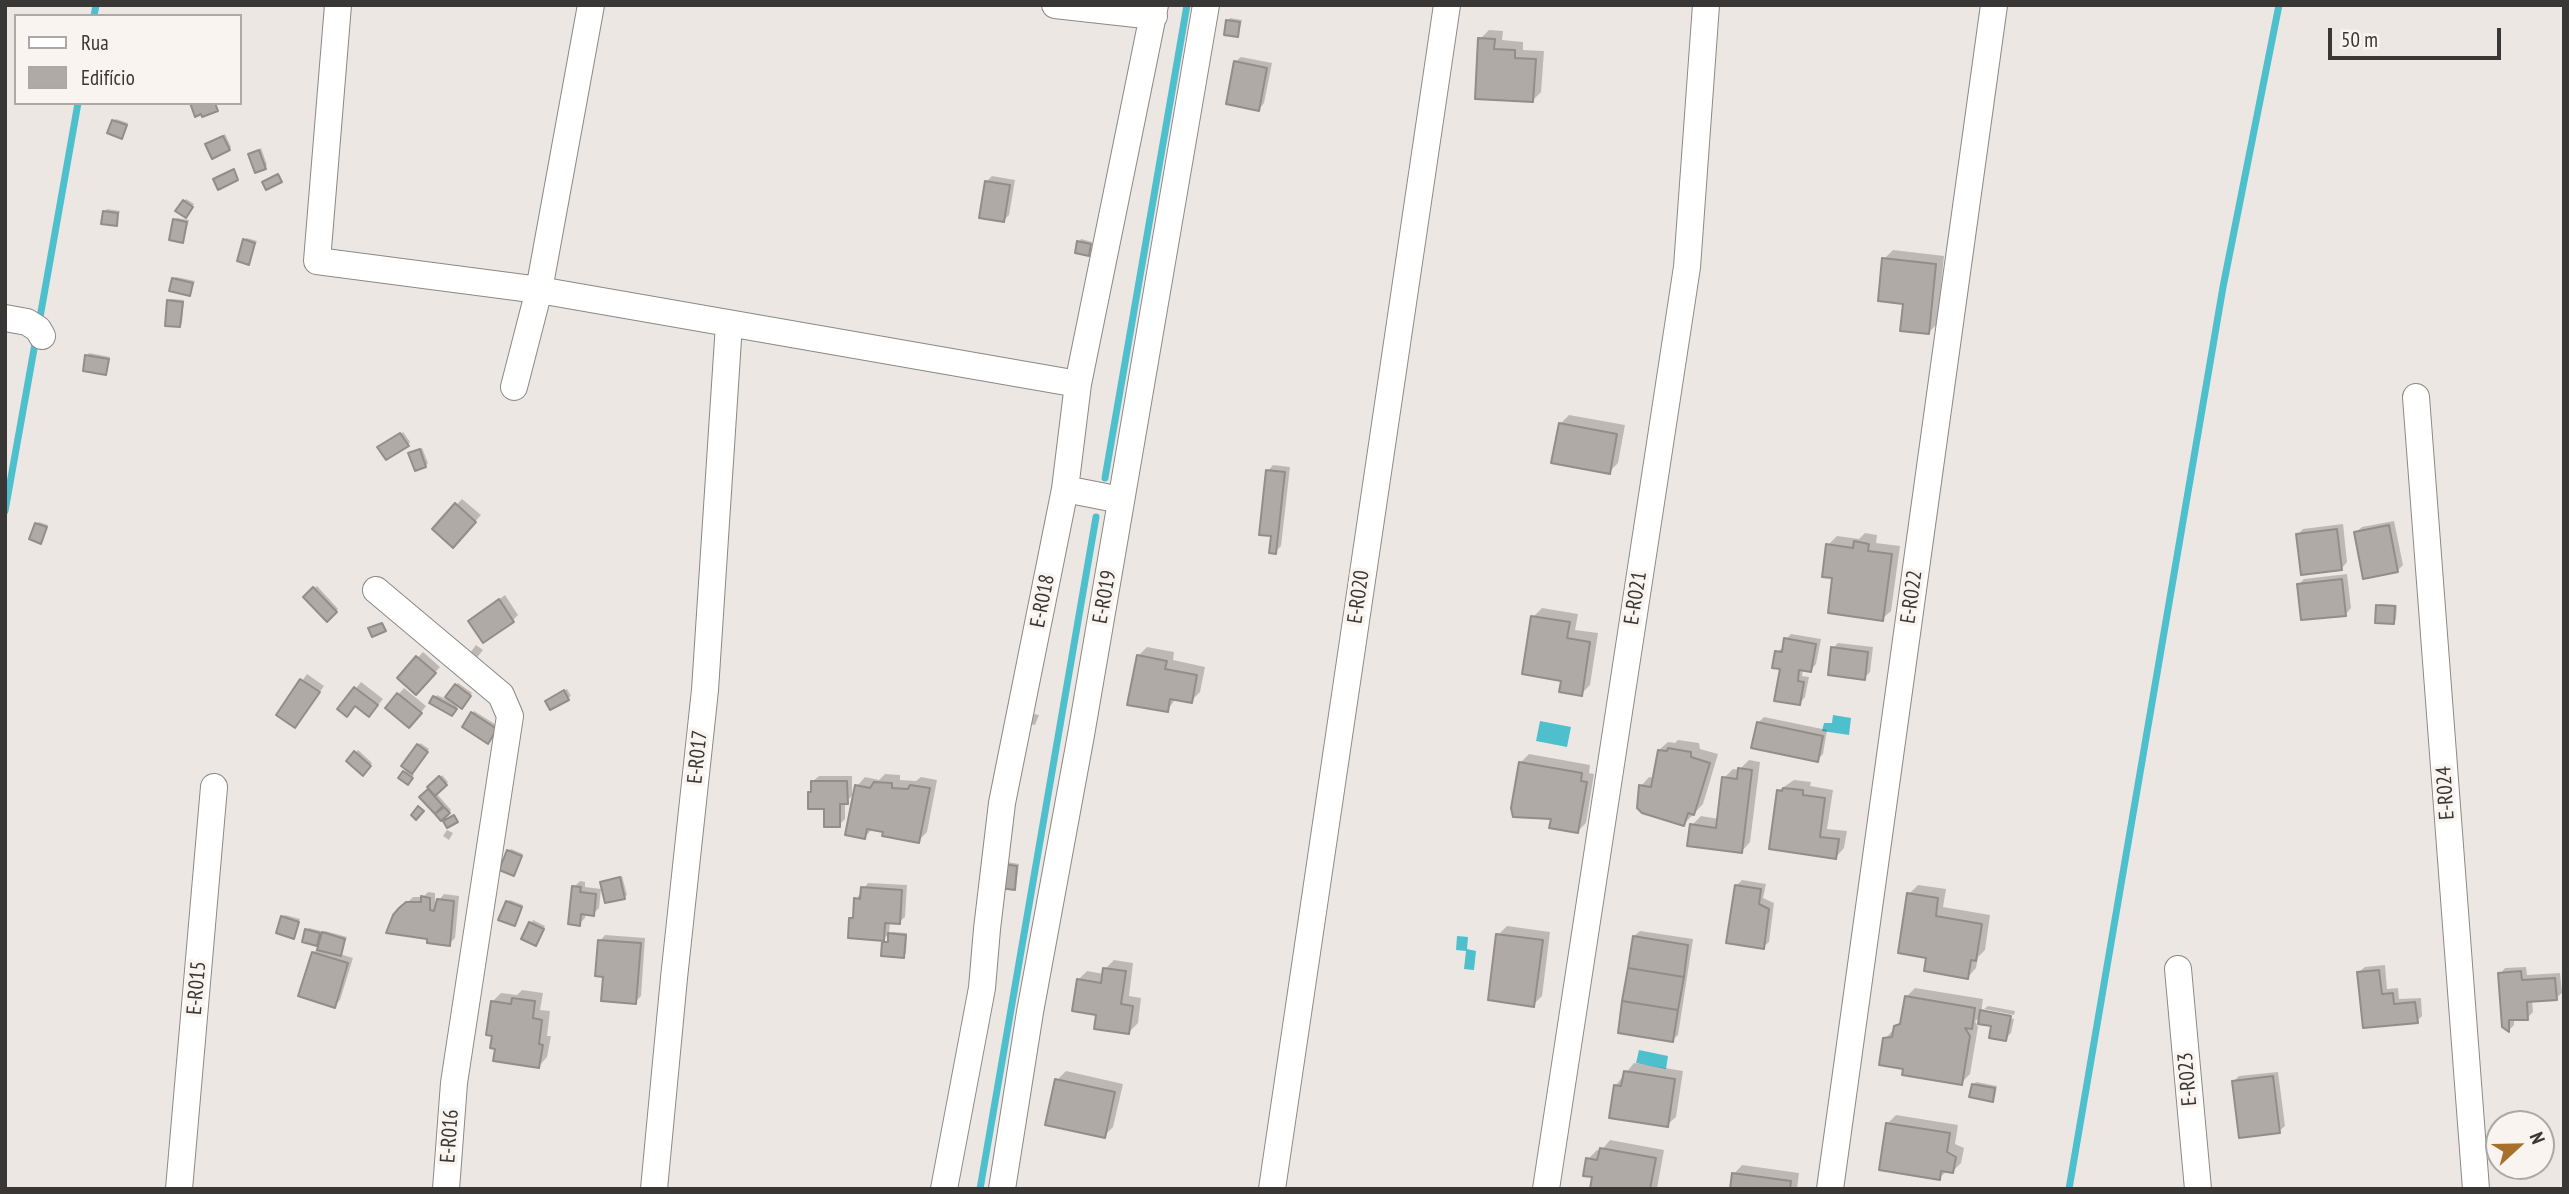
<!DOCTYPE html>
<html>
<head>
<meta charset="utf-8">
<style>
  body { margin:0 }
  #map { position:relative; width:2569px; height:1194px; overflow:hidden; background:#ede7e3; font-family:"PT Sans Narrow",sans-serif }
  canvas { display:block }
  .frame { position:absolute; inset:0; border:7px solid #393735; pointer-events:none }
  .legend { position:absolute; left:14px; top:14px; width:228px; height:91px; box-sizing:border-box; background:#faf4f0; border:2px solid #ada8a5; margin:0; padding:9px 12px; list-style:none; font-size:21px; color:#393735 }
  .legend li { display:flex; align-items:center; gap:14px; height:35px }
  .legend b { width:35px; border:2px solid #ada8a5 }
  .north { position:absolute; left:2485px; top:1110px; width:70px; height:70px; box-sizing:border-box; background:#faf4f0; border:2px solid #ada8a5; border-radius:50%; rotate:68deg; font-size:19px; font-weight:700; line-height:28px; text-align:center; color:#393735 }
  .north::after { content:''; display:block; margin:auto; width:24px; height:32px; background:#a8702d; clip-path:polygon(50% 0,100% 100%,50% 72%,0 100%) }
  .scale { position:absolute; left:2328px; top:28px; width:173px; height:32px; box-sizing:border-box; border:4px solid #393735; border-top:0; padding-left:9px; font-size:21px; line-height:24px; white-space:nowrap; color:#393735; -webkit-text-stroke:5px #faf4f0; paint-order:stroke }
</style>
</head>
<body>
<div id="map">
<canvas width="2569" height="1194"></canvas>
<div class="frame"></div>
<ul class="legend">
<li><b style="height:9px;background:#fff"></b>Rua</li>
<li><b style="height:19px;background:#afaaa6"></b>Edifício</li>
</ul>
<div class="north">N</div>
<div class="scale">50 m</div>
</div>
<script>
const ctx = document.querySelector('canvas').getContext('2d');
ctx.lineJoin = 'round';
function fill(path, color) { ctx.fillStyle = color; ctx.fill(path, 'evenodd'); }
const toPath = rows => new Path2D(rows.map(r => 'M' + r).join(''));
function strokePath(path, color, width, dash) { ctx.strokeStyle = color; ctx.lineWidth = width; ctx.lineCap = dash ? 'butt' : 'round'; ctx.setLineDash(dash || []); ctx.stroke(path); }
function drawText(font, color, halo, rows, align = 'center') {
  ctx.font = font + ' "PT Sans Narrow",sans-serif'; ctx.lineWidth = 7; ctx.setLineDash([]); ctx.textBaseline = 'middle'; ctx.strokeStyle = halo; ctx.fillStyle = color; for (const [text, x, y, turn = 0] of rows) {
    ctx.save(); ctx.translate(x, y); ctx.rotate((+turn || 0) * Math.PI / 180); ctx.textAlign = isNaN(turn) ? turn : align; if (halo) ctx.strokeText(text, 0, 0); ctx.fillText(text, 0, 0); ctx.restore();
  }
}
fill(toPath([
  [1833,715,1851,718,1849,735,1822,731,1824,723,1832,723],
  [1540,721,1571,727,1567,747,1536,741],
  [1457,936,1468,937,1467,949,1476,951,1474,970,1464,969,1466,951,1456,950],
  [1639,1050,1668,1056,1666,1069,1636,1063]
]), '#4ebfcd');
fill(toPath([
  [1230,18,1242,20,1238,35,1228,21],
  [1489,30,1503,31,1502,40,1523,42,1523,50,1544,51,1541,92,1532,101,1480,39],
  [1241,57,1272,63,1264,103,1259,109,1235,62],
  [116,119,128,123,123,134,113,121],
  [225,134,231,147,229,149,207,144],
  [261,148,267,165,265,167,250,154],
  [992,176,1015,180,1009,215,1003,221,987,181],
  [186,199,194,204,188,214,177,211],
  [107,209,120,211,116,224,105,211],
  [177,218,189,220,183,241,174,220],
  [247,238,257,241,248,263,245,240],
  [1081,239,1092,242,1088,254,1079,242],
  [1893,250,1944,256,1937,324,1928,333,1884,259],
  [176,277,195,281,190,294,173,279],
  [171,299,184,300,182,323,180,326,169,301],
  [89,353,110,357,106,373,87,356],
  [1569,415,1625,425,1618,463,1609,472,1560,424],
  [403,432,410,442,408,445,382,445],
  [422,448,428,463,426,466,410,454],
  [1273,465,1290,467,1281,546,1275,552,1268,471],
  [462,499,481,515,453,546,434,529],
  [2394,521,2403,565,2397,571,2356,532,2362,527],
  [39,522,48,525,43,539,37,524],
  [2343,524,2347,562,2342,568,2297,535,2303,529],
  [1865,533,1877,535,1876,543,1900,546,1891,611,1882,619,1834,577,1828,545,1837,536,1859,539],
  [2347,574,2351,608,2346,614,2299,584,2304,579],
  [317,586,338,609,327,620,305,597],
  [505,595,518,615,513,620,470,621],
  [2380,604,2397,605,2396,619,2394,622,2377,606],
  [1542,608,1578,614,1575,630,1598,633,1590,685,1581,694,1563,679,1533,617],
  [1791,634,1821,639,1816,664,1811,670,1803,669,1802,676,1809,677,1805,697,1800,703,1777,652,1785,646,1786,639],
  [1838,643,1873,647,1870,672,1864,678,1833,648],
  [476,645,483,650,475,660,467,657],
  [1147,647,1174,652,1173,660,1205,667,1200,692,1191,701,1176,698,1167,711,1138,656],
  [423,652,440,667,416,693,399,678],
  [307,674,324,686,295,726,278,715],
  [361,682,383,699,375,709,356,704,340,709],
  [458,683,472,693,464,705,458,705,454,712,431,702,437,695,446,699],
  [404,688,426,706,415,720,387,708],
  [567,689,571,696,551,708,549,699],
  [474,711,498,726,490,739,472,713],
  [1030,713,1039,715,1035,725,1026,724],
  [1764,717,1827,730,1823,754,1817,760,1758,723],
  [1678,740,1699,743,1700,749,1718,754,1703,804,1684,824,1641,786,1649,777,1655,778,1659,750,1668,742,1675,743],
  [420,743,429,749,411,772,414,775,410,780,401,777],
  [358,750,372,763,363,773,348,761],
  [1529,754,1590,765,1589,773,1594,774,1586,823,1578,831,1520,763],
  [1749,760,1760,762,1750,842,1742,851,1692,825,1701,816,1719,819,1724,778,1733,769,1739,770],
  [885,774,900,775,900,780,916,781,921,777,937,780,927,832,918,841,873,828,864,838,857,786,865,777,879,780],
  [442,775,448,782,436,793,451,810,441,819,422,797],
  [819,776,852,776,852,796,845,802,845,819,839,825,810,793,813,790,813,781],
  [1794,780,1811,782,1810,786,1833,790,1827,829,1847,831,1844,848,1836,857,1778,791],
  [447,830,453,833,449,840,443,836],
  [511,849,523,854,514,874,509,851],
  [1007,862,1019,864,1016,885,1014,888],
  [622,876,627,895,624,897,602,883],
  [1742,880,1766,884,1763,898,1774,903,1769,942,1763,947,1736,886],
  [580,881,585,882,585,887,601,889,599,908,593,914,586,913,585,918,579,924,574,887],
  [868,883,907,885,905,917,899,922,890,922,889,933,884,939,851,919,855,914,856,899],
  [1918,885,1946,889,1943,907,1990,915,1985,950,1978,957,1976,968,1968,977,1928,956,1909,894],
  [428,892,435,893,435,909,439,900,444,894,459,896,455,938,449,944,428,938,394,916,413,897,423,897],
  [510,900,523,905,516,922,507,902],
  [285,915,300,919,293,937,282,917],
  [533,920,545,926,538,942,523,938],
  [1507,926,1550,932,1542,996,1533,1005,1498,935],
  [309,928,321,931,320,937,325,931,347,937,340,954,353,958,340,1000,334,1006,313,953,319,947,322,938,316,944,307,930],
  [1640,931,1693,939,1678,1035,1672,1040,1634,936],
  [892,932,907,933,906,953,903,956,884,943,890,941],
  [605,935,645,938,641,996,635,1002,605,975,600,941],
  [1114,960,1133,963,1129,996,1141,998,1138,1023,1129,1032,1098,1013,1078,980,1087,971,1104,974,1105,969],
  [2385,965,2387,989,2398,988,2399,999,2421,998,2422,1016,2417,1021,2364,1026,2359,972,2365,967],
  [2526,967,2527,975,2560,973,2562,993,2556,998,2532,1000,2533,1012,2527,1018,2514,1018,2514,1025,2509,1030,2504,1026,2500,974,2505,968],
  [1915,988,1983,999,1981,1013,1984,1009,1984,1013,2014,1019,2011,1033,2005,1039,1993,1025,1981,1017,1975,1021,1978,1027,1970,1074,1961,1083,1905,1068,1885,1039,1902,1020,1906,997],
  [522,990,543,993,540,1010,550,1011,547,1036,551,1036,547,1057,539,1066,497,1047,492,1002,501,993,517,995],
  [1988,1006,2015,1011,2014,1015,1984,1009],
  [1634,1063,1683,1071,1676,1117,1667,1125,1616,1085],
  [1066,1071,1123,1084,1113,1127,1104,1136,1057,1080],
  [2278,1072,2285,1126,2279,1131,2233,1082,2239,1076],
  [1976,1082,1997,1086,1995,1097,1992,1100,1974,1085],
  [1896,1115,1958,1125,1955,1144,1964,1148,1961,1163,1952,1172,1947,1171,1939,1178,1887,1124],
  [1610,1140,1664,1150,1657,1189,1592,1189,1594,1176,1588,1159,1597,1150,1601,1151],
  [1742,1165,1799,1173,1797,1189,1732,1189,1734,1174]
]), '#0003');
strokePath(toPath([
  [94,16,96,5],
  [39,323,78,103],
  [1105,478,1187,5],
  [5,511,36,338],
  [980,1189,1096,517],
  [2069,1189,2223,287,2279,5]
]), '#4ebfcd', 7);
const building = toPath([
  [1226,20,1240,22,1238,37,1224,35,1226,20],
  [1478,38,1495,39,1494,49,1515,50,1515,58,1536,59,1533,102,1475,99,1478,38],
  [1234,61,1267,68,1259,111,1226,104,1234,61],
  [190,103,215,103,218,111,202,117,201,114,195,117,190,103],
  [112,120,127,125,122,139,107,133,112,120],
  [223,136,230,150,212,159,205,144,223,136],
  [259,150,266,169,255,173,248,154,259,150],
  [234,169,238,180,218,190,213,179,234,169],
  [278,174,282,182,266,190,262,182,278,174],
  [985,181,1010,185,1004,222,979,218,985,181],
  [183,200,193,207,186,218,175,211,183,200],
  [103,211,118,213,117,226,101,224,103,211],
  [173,219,187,222,183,243,169,240,173,219],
  [243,239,255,243,249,265,237,261,243,239],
  [1077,241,1091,244,1089,256,1075,253,1077,241],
  [1882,258,1936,264,1929,334,1900,331,1903,304,1878,301,1882,258],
  [172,278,193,283,190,296,169,291,172,278],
  [167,300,183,302,180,327,165,326,167,300],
  [85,355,109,359,106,375,83,371,85,355],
  [1559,423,1617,434,1610,474,1551,463,1559,423],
  [400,433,409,446,386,460,377,447,400,433],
  [420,449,426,467,415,471,408,453,420,449],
  [1266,470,1285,472,1276,554,1269,553,1271,536,1259,535,1266,470],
  [455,503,476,522,453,548,432,529,455,503],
  [35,523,47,527,41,544,29,539,35,523],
  [2389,525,2398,572,2363,579,2354,532,2389,525],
  [2337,529,2342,570,2301,575,2296,534,2337,529],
  [1854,541,1869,544,1868,551,1892,554,1883,621,1828,613,1832,578,1822,577,1826,544,1853,548,1854,541],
  [2342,579,2346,616,2301,620,2297,584,2342,579],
  [313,587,337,612,327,622,303,597,313,587],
  [499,599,514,622,483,643,468,621,499,599],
  [2376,605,2395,606,2394,624,2375,623,2376,605],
  [1531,616,1570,622,1567,638,1590,642,1582,696,1559,692,1561,681,1522,674,1531,616],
  [382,623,386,631,372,637,368,628,382,623],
  [1784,638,1816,644,1811,672,1799,670,1798,681,1804,682,1800,705,1774,701,1780,669,1772,668,1775,651,1782,652,1784,638],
  [1831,647,1868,652,1865,680,1828,675,1831,647],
  [1137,655,1167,661,1165,669,1197,675,1192,703,1170,699,1168,712,1127,705,1137,655],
  [416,656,436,673,416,695,397,678,416,656],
  [300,679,320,692,295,728,276,715,300,679],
  [455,684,471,696,462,709,445,697,455,684],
  [354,687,378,705,369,717,355,706,347,717,337,709,354,687],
  [564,690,569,700,550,710,545,701,564,690],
  [397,693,422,713,409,728,385,708,397,693],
  [433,696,457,709,452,716,429,703,433,696],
  [471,712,497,729,488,744,462,727,471,712],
  [1757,722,1823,736,1818,762,1751,748,1757,722],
  [417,744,428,752,412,774,401,766,417,744],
  [1668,748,1691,752,1691,757,1710,763,1694,815,1688,813,1684,826,1642,813,1637,808,1639,785,1651,787,1658,750,1667,751,1668,748],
  [354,751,371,766,363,776,346,761,354,751],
  [1519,762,1582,773,1581,781,1587,782,1578,833,1549,828,1551,819,1513,817,1511,808,1519,762],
  [1738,768,1752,770,1742,853,1687,846,1690,824,1716,828,1722,777,1737,779,1738,768],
  [403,771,413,778,408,785,398,778,403,771],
  [439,776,447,785,435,796,427,787,439,776],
  [811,781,847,781,848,804,840,804,840,827,824,827,824,809,808,809,808,792,811,792,811,781],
  [874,782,892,783,892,788,908,789,910,785,930,788,919,843,882,836,883,832,867,829,865,839,845,835,855,785,870,788,874,782],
  [1783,788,1803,790,1803,795,1825,798,1820,837,1839,839,1836,859,1769,849,1777,790,1782,791,1783,788],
  [428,789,443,806,435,814,419,797,428,789],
  [418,806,424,811,416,820,411,815,418,806],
  [444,807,450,813,441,821,435,814,444,807],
  [454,815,458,822,447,828,443,821,454,815],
  [507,850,522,856,514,876,499,870,507,850],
  [1003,864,1017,866,1015,890,1000,888,1003,864],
  [620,877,625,899,605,903,600,882,620,877],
  [1735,885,1761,889,1759,904,1769,909,1764,949,1726,943,1735,885],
  [572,886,581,887,580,892,596,894,594,916,581,914,580,926,568,924,572,886],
  [861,887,902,890,900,924,885,923,884,941,848,938,849,918,853,918,854,898,860,899,861,887],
  [1907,893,1938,898,1936,916,1982,924,1976,961,1971,960,1968,979,1924,971,1926,958,1898,953,1907,893],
  [421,896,430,898,430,910,434,911,437,899,454,901,450,946,427,943,427,939,386,933,393,915,399,908,406,902,421,902,421,896],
  [506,901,522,907,515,926,498,920,506,901],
  [281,916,299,922,294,939,276,933,281,916],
  [529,922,544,929,536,946,521,939,529,922],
  [305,929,320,933,317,946,302,942,305,929],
  [322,932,345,939,341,956,317,950,322,932],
  [888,933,906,935,904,958,881,956,882,942,888,942,888,933],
  [1496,934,1543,940,1534,1007,1488,1000,1496,934],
  [1633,936,1688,945,1684,977,1628,968,1633,936],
  [598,940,641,943,636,1004,601,1001,603,977,595,976,598,940],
  [312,952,348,963,335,1008,298,996,312,952],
  [1103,968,1126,971,1121,1004,1133,1006,1129,1034,1094,1029,1096,1015,1072,1011,1077,979,1101,983,1103,968],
  [1628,968,1684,977,1678,1010,1622,1001,1628,968],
  [2379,970,2382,994,2393,993,2394,1004,2415,1002,2418,1023,2363,1028,2357,972,2379,970],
  [2521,971,2522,980,2555,978,2557,1000,2527,1002,2528,1020,2509,1020,2509,1032,2502,1027,2498,973,2521,971],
  [1905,996,1975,1008,1972,1029,1965,1028,1970,1036,1962,1085,1902,1075,1903,1069,1879,1065,1883,1038,1892,1037,1894,1026,1900,1024,1905,996],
  [512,998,535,1001,533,1018,542,1020,539,1044,543,1045,539,1068,493,1061,495,1049,490,1048,492,1036,486,1035,491,1001,511,1004,512,998],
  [1622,1001,1678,1010,1673,1042,1618,1033,1622,1001],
  [1980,1010,2011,1016,2006,1041,1989,1038,1991,1026,1978,1024,1980,1010],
  [1624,1071,1675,1079,1668,1127,1609,1118,1614,1085,1621,1086,1624,1071],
  [2273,1076,2280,1133,2239,1138,2232,1081,2273,1076],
  [1055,1079,1115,1092,1105,1138,1045,1125,1055,1079],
  [1972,1084,1995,1088,1993,1102,1969,1097,1972,1084],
  [1886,1123,1950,1133,1947,1152,1956,1157,1953,1173,1941,1171,1940,1180,1879,1170,1886,1123],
  [1600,1148,1656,1158,1650,1189,1590,1189,1592,1177,1583,1176,1586,1158,1597,1160,1600,1148],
  [1732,1173,1791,1181,1790,1189,1730,1189,1732,1173]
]);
fill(building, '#afaaa6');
strokePath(building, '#928d89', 2);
const street = toPath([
  [338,5,317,261,539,290,1078,384],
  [1055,5,1154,16],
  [5,318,27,322,38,329,42,336],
  [514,387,539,290,591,5],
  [2416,397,2476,1189],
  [1065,489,1121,500],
  [376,590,501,695,510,716,454,1083,446,1189],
  [2178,969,2198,1189],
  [179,1189,214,787],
  [654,1189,674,978,705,690,729,324],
  [944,1189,982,988,987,929,1002,803,1065,489,1078,384,1155,5],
  [1002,1189,1030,1012,1081,735,1206,5],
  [1272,1189,1447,5],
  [1546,1189,1687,267,1706,5],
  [1830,1189,1994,5]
]);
strokePath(street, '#8d8884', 28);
strokePath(street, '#fff', 26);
drawText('21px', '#393735', '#faf4f0', [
  ["E-R019",1105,597,-80],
  ["E-R020",1359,597,-82],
  ["E-R022",1912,597,-82],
  ["E-R021",1636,598,-81],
  ["E-R018",1043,601,-79],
  ["E-R017",698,757,-84],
  ["E-R024",2446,793,-94],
  ["E-R015",197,988,-85],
  ["E-R023",2188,1079,-95],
  ["E-R016",450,1136,-86]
]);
</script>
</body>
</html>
